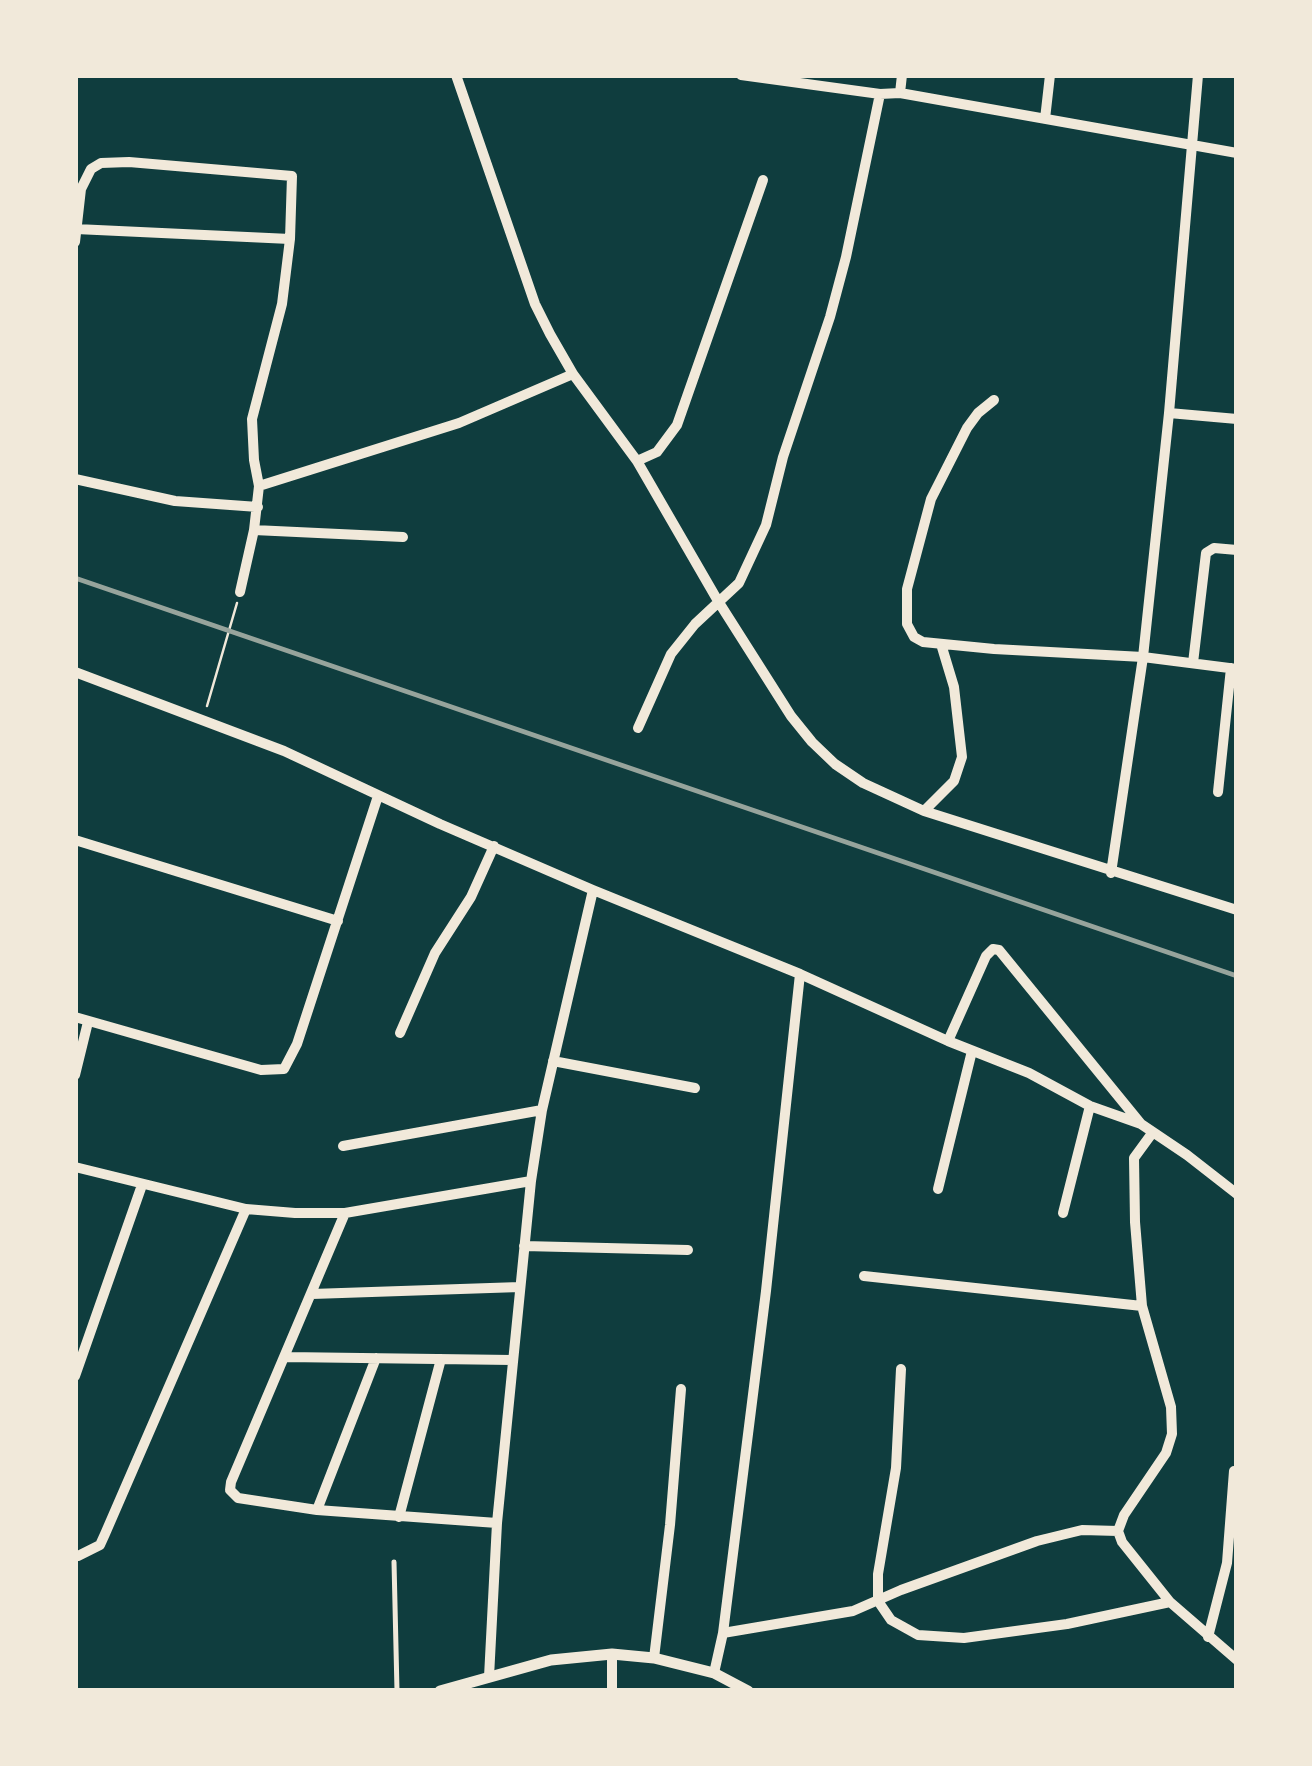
<!DOCTYPE html>
<html>
<head>
<meta charset="utf-8">
<style>
  body { margin:0 }
  #map { position:relative; width:1312px; height:1766px; overflow:hidden; background:#0f3d3e; font-family:Helvetica,sans-serif }
  canvas { display:block }
  .frame { position:absolute; inset:0; border:78px solid #f1e9da; pointer-events:none }
</style>
</head>
<body>
<div id="map">
<canvas width="1312" height="1766"></canvas>
<div class="frame"></div>
</div>
<script>
const ctx = document.querySelector('canvas').getContext('2d');
ctx.lineJoin = 'round';
const toPath = rows => new Path2D(rows.map(r => 'M' + r).join(''));
function strokePath(path, color, width, dash) { ctx.strokeStyle = color; ctx.lineWidth = width; ctx.lineCap = dash ? 'butt' : 'round'; ctx.setLineDash(dash || []); ctx.stroke(path); }
strokePath(toPath([
  [207,706,237,603]
]), '#f1e9da', 2.5);
strokePath(toPath([
  [394,1562,397,1691]
]), '#f1e9da', 5);
strokePath(toPath([
  [456,75,535,304,550,334,573,374,637,461,718,601,791,716,812,742,835,764,863,783,924,811,1237,910],
  [741,75,880,94,900,93,1237,153],
  [900,93,902,75],
  [1045,119,1050,75],
  [76,229,290,239],
  [75,242,81,189,91,169,101,163,129,162,292,176,290,239,282,304,252,419,254,460,259,486],
  [994,400,978,413,967,428,931,499,907,589,907,624,914,637,923,642,994,649,1143,657,1237,669],
  [1169,413,1237,419],
  [637,461,657,452,677,425,763,180],
  [75,479,175,501,258,507],
  [403,537,254,530,259,486,459,423,573,374],
  [240,592,254,530],
  [1193,663,1206,553,1214,548,1237,550],
  [75,672,284,751,440,824,593,890,800,974,948,1041,1029,1073,1090,1106,1141,1124],
  [638,728,671,654,695,624,739,583,766,525,783,457,830,317,846,257,880,94],
  [1218,792,1231,668],
  [924,811,954,781,962,757,954,687,941,644],
  [75,840,338,921],
  [1111,873,1143,657,1169,413,1198,75],
  [75,1017,261,1070,284,1069,297,1044,378,796],
  [400,1033,435,953,471,897,494,846],
  [948,1041,986,956,993,949,999,950,1141,1124,1187,1155,1237,1194],
  [553,1061,695,1088],
  [75,1075,88,1022],
  [343,1146,542,1110],
  [75,1167,246,1209,295,1213,345,1213,531,1181],
  [938,1189,972,1051],
  [345,1213,231,1482,230,1490,238,1498,317,1510,497,1523],
  [1063,1213,1090,1106],
  [524,1246,688,1250],
  [864,1276,1142,1306],
  [312,1294,520,1287],
  [286,1357,512,1360],
  [901,1369,896,1468,878,1574,878,1601,891,1620,918,1635,964,1638,1067,1624,1170,1602],
  [75,1376,142,1185],
  [317,1510,376,1358],
  [399,1517,441,1359],
  [1118,1531,1124,1515,1166,1453,1172,1434,1171,1407,1142,1306,1135,1222,1134,1158,1153,1132],
  [1118,1531,1122,1542,1170,1602,1237,1660],
  [78,1556,100,1545,105,1534,246,1209],
  [723,1633,853,1611,901,1590,1037,1541,1082,1530,1118,1531],
  [1208,1637,1227,1563,1234,1471],
  [654,1658,670,1525,681,1389],
  [714,1673,723,1633,766,1291,800,974],
  [489,1677,497,1523,531,1181,542,1110,593,890],
  [612,1691,612,1654]
]), '#f1e9da', 10);
strokePath(toPath([
  [440,1691,551,1660,612,1654,654,1658,714,1673,748,1691]
]), '#f1e9da', 11);
strokePath(toPath([
  [75,578,1237,976]
]), '#97a49c', 5);
</script>
</body>
</html>
